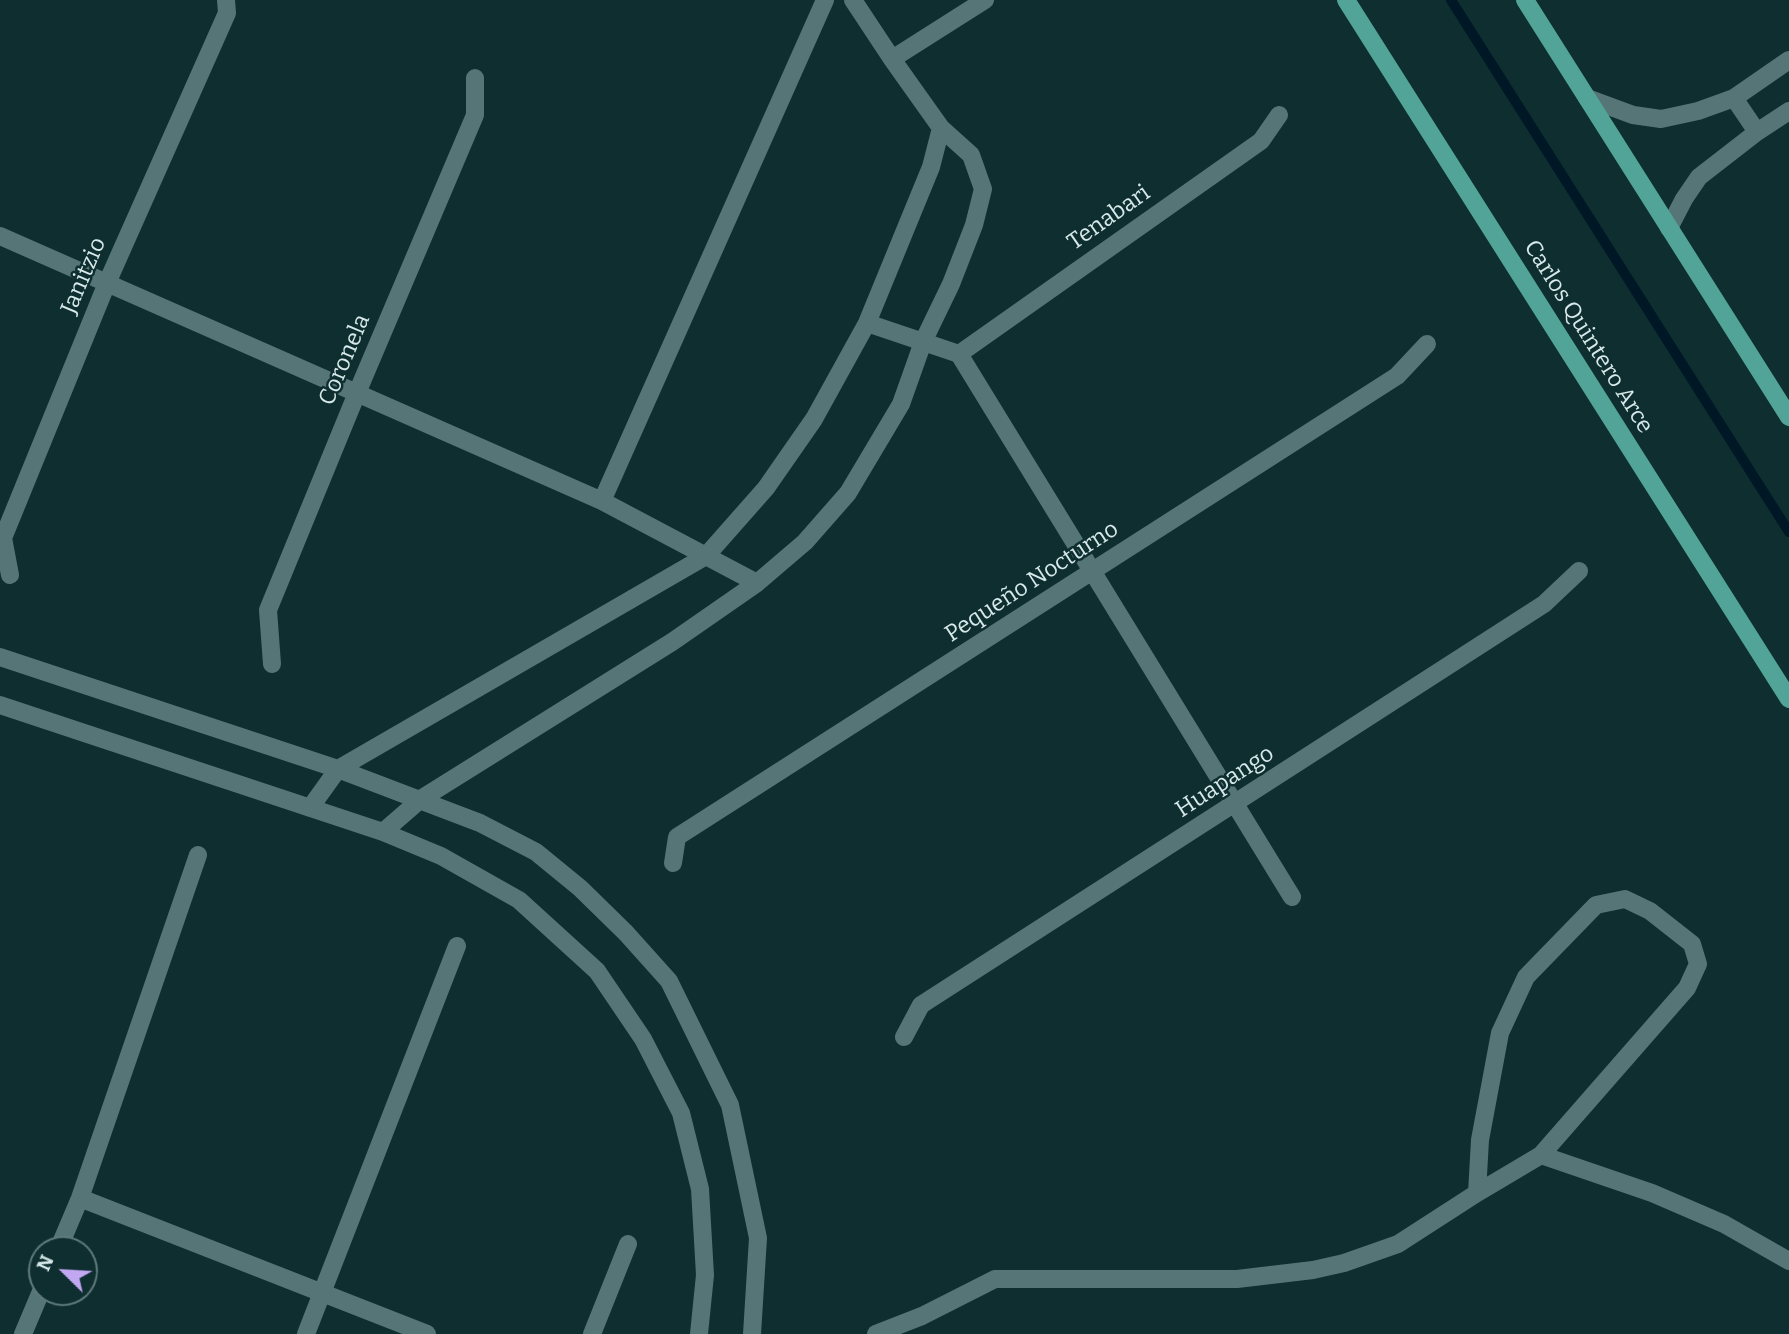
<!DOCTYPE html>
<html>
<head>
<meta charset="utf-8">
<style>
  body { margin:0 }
  #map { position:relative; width:1789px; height:1334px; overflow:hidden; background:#0e2e2f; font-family:Bitter,serif }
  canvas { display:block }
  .north { position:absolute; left:28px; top:1236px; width:70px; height:70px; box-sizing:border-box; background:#0e2e2f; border:2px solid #5f797a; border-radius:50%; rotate:294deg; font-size:19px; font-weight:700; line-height:28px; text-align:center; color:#d8e9ea }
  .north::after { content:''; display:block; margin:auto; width:24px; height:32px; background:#c2a7f2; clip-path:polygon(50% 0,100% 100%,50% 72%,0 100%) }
</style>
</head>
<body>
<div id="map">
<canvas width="1789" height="1334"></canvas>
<div class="north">N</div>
</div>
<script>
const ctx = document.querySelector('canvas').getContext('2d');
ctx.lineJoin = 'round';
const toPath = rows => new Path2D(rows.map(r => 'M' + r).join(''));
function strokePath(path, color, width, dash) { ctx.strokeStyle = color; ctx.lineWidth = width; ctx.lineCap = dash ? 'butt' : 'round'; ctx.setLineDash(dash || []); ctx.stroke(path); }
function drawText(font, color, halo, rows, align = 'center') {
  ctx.font = font + ' Bitter,serif'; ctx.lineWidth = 5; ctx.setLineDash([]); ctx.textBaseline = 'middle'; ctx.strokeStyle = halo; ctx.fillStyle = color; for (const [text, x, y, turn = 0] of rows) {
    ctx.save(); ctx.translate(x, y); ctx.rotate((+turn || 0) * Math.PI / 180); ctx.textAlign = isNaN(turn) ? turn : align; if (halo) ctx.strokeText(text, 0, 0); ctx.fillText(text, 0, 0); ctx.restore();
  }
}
strokePath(toPath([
  [1451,0,1789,532]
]), '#001726', 10);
strokePath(toPath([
  [892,59,985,0],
  [1587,98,1633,115,1661,119,1698,111,1734,98,1789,60],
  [1734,98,1757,132],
  [1669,228,1684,199,1699,177,1757,132,1789,111],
  [0,236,602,501,757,583],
  [867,323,959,354,1292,897],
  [959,354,1261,141,1279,115],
  [602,501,825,0],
  [10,575,3,538,107,283,227,13,226,0],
  [0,657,338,769,480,823,536,852,580,888,626,933,669,981,730,1105,758,1238,752,1334],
  [272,664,268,610,357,393,475,115,475,78],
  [0,705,383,832,441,856,519,900,597,971,643,1039,681,1113,700,1189,705,1275,699,1334],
  [310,808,338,769,706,556,766,488,814,419,867,323,931,167,941,128],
  [383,832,421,799,672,642,757,583,805,542,848,493,901,404,923,342,951,284,974,225,983,189,971,155,941,128,892,59,853,0],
  [673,863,677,837,1397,376,1427,344],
  [904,1037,921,1005,1544,604,1579,571],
  [1477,1193,1480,1140,1500,1033,1526,977,1596,905,1625,899,1650,911,1692,944,1698,964,1687,988,1541,1155],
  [80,1198,427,1334],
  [58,1250,80,1198,198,855],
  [23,1334,42,1289],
  [306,1334,457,946],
  [592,1334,628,1244],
  [876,1334,922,1316,995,1279,1237,1279,1313,1270,1344,1263,1398,1244,1477,1193,1541,1155,1652,1193,1724,1224,1789,1261]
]), '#567577', 18);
strokePath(toPath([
  [1346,0,1789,699],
  [1525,0,1789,417]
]), '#51a497', 18);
drawText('23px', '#d8e9ea', '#0e2e2f', [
  ["Tenabari",1109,218,-35],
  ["Janitzio",84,276,-67],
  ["Carlos Quintero Arce",1588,337,58],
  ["Coronela",345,360,-67],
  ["Pequeño Nocturno",1032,582,-33],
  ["Huapango",1225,782,-33]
]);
</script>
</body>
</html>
